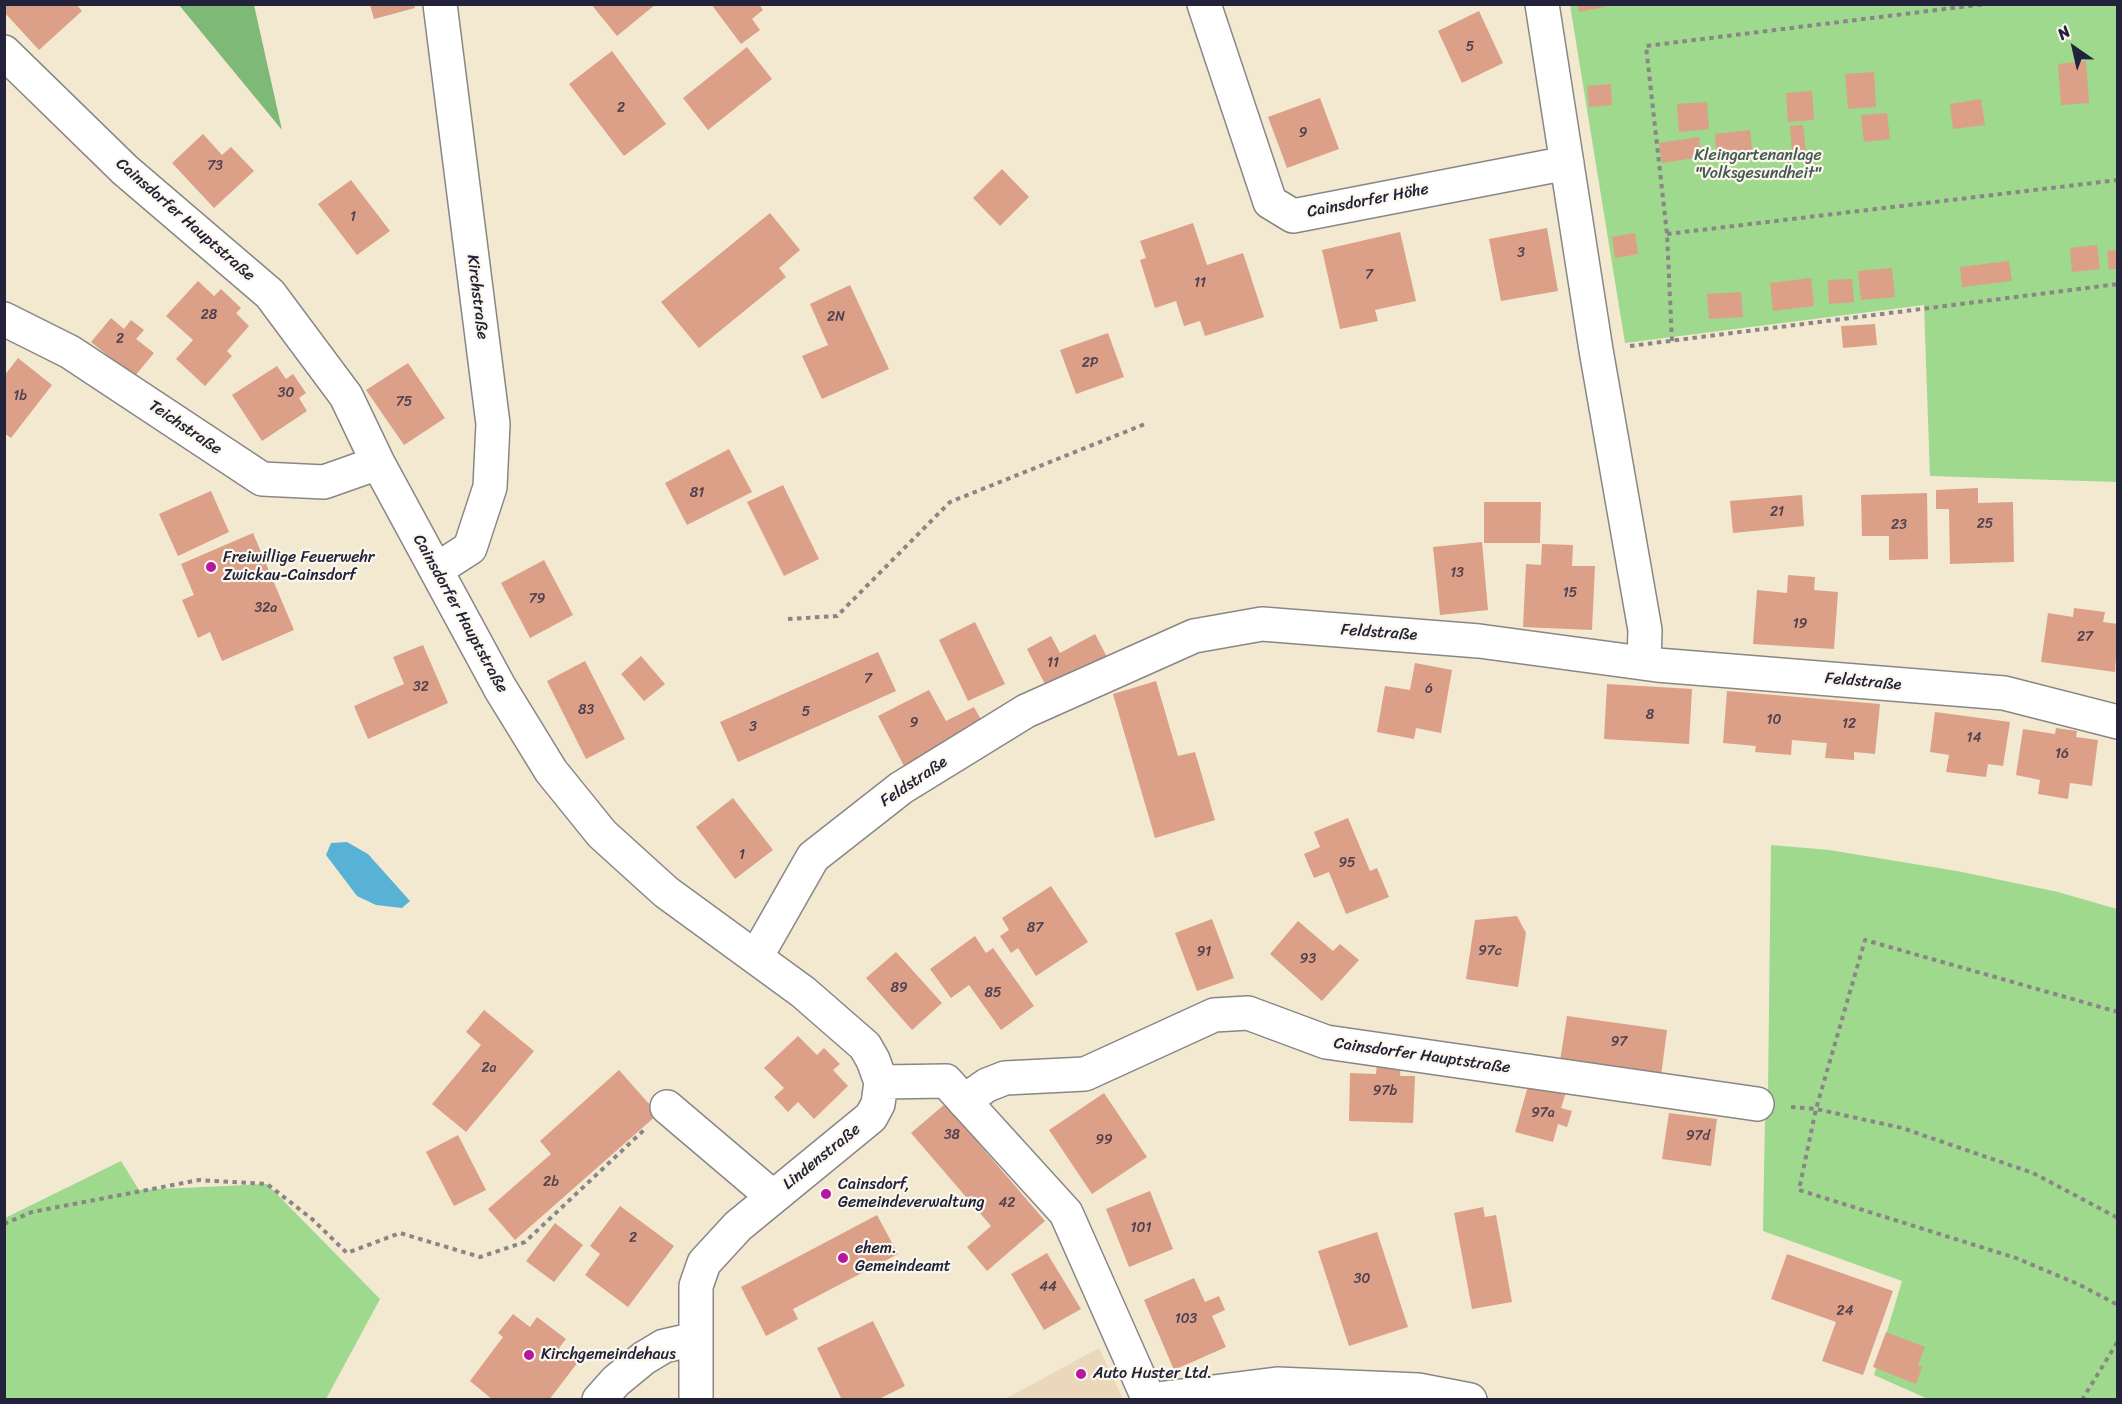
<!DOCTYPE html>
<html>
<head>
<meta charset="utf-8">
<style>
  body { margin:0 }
  #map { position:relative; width:2122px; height:1404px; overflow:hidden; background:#f3e9d1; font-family:Sriracha,sans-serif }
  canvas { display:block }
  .frame { position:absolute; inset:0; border:6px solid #22223b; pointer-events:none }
  .north { position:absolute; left:2044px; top:18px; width:60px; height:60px; -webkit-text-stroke:4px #fbf7ec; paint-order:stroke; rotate:326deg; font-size:16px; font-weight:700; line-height:24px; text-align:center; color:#22223b }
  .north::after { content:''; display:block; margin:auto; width:21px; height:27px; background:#22223b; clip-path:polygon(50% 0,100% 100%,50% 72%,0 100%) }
</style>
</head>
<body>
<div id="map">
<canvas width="2122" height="1404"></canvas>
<div class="frame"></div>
<div class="north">N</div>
</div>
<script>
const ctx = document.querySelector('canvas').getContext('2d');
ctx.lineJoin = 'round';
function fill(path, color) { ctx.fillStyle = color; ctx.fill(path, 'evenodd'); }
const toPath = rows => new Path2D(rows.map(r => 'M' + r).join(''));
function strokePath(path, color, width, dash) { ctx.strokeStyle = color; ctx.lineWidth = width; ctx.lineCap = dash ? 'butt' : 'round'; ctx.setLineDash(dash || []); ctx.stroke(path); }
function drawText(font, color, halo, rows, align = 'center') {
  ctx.font = font + ' Sriracha,sans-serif'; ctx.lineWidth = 4.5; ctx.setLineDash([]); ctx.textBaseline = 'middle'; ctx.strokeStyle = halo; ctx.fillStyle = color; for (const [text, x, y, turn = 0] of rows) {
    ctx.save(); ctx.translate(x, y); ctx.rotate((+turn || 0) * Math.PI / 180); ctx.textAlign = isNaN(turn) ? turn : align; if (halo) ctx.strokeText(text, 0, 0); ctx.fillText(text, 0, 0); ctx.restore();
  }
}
fill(toPath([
  [1099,1348,1123,1399,1005,1399]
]), '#ebd8ba');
fill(toPath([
  [1570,5,2117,5,2117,482,1930,476,1924,305,1625,343],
  [1771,845,1829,850,1957,871,2058,892,2117,909,2117,1399,1928,1399,1874,1375,1902,1281,1763,1231,1765,1117,1768,1091],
  [121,1161,139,1190,267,1184,380,1299,326,1399,5,1399,5,1218]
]), '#9ed98d');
fill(toPath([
  [179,5,254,5,282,130]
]), '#7eb978');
fill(toPath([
  [347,842,368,854,410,901,402,908,376,905,357,896,326,855,331,843]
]), '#58b2d5');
fill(toPath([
  [591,4,656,4,617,36],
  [711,4,759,4,763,10,752,19,760,30,741,44],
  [1578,4,1605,4,1605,7,1579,12],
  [4,5,77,5,82,11,39,50,4,12],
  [370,5,414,5,415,8,374,19],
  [1479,11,1503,63,1462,83,1438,31],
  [747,47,772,79,708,130,683,98],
  [612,51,666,124,624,156,569,84],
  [2086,61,2089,103,2061,105,2058,64],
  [1874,72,1876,107,1848,109,1845,74],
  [1611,84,1612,105,1589,107,1587,86],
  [1812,91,1814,120,1788,122,1786,93],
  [1320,98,1339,149,1287,168,1268,117],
  [1981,99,1985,125,1953,129,1950,104],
  [1707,102,1709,129,1679,132,1677,104],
  [1887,113,1890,139,1864,142,1861,115],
  [1803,125,1806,152,1792,153,1790,126],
  [1750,130,1753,158,1717,161,1715,134],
  [203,134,222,155,231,147,254,171,214,208,172,163],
  [1699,137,1701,157,1662,163,1659,143],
  [1002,169,1029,197,1000,226,973,198],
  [351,180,390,231,357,255,318,204],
  [770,213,800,250,779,268,786,277,699,348,661,302],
  [1193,223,1207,265,1243,253,1264,317,1205,336,1200,321,1184,326,1176,301,1155,308,1140,260,1146,258,1140,241],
  [1547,228,1558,291,1501,301,1489,239],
  [1400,232,1416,301,1375,310,1378,321,1340,329,1322,250],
  [1635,233,1638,254,1615,258,1612,237],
  [2097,245,2100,269,2072,272,2070,248],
  [2118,250,2118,269,2109,269,2107,251],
  [2009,261,2012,281,1962,287,1960,267],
  [1892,268,1895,297,1861,300,1858,271],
  [1811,278,1814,306,1773,311,1770,283],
  [1852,279,1854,302,1829,304,1828,280],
  [198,281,214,296,221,289,241,308,236,313,249,326,227,351,232,356,205,386,176,359,193,340,166,316],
  [850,285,889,369,822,399,802,356,828,345,810,304],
  [1741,292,1743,317,1709,319,1707,294],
  [111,318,124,329,131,320,144,330,136,339,154,353,134,377,91,342],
  [1875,324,1877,345,1843,348,1841,326],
  [1108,333,1124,377,1076,394,1060,350],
  [18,358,52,385,11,438,4,433,4,376],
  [408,363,445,418,404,445,366,390],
  [277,366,286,379,293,374,306,393,299,398,307,411,262,441,232,395],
  [729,449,752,492,687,525,665,483],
  [783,485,819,559,784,576,747,502],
  [1978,488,1978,503,2013,502,2014,562,1950,564,1949,509,1936,509,1936,490],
  [211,491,229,532,178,556,159,514],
  [1927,493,1928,559,1889,560,1889,536,1862,536,1861,495],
  [1802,495,1804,526,1733,533,1730,501],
  [1484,502,1541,502,1540,543,1484,543],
  [253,533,294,630,222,661,210,632,198,638,182,600,194,595,181,564],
  [1482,542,1488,610,1440,615,1433,547],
  [1542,544,1573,545,1572,566,1595,566,1592,630,1523,627,1526,564,1541,565],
  [544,560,573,615,530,638,501,583],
  [1788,575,1815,577,1814,590,1838,592,1834,649,1753,644,1757,590,1787,593],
  [2074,608,2105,612,2103,622,2118,624,2115,672,2041,662,2048,613,2073,617],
  [975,622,1005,684,968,701,939,640],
  [1095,634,1108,659,1049,692,1027,649,1051,636,1060,653],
  [423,645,448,703,368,739,354,706,404,684,393,657],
  [878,652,896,691,738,762,720,722],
  [641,656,665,684,644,701,621,674],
  [585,661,625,739,586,759,547,681],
  [1415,663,1452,670,1441,733,1416,728,1414,739,1377,732,1385,686,1410,690],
  [1156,681,1178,756,1195,752,1215,820,1155,838,1113,694],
  [1607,684,1692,689,1689,744,1604,739],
  [929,690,946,721,974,707,984,725,904,766,878,716],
  [1727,691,1880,704,1875,754,1854,752,1854,760,1825,758,1827,743,1792,740,1791,755,1755,752,1756,746,1723,743],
  [1935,712,2010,722,2003,766,1988,764,1986,777,1946,772,1949,755,1930,752],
  [2056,728,2077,731,2076,737,2098,740,2092,786,2070,783,2068,799,2038,794,2040,780,2016,775,2023,729,2055,734],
  [733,798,773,850,735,879,696,827],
  [1348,818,1370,871,1377,868,1389,897,1346,914,1329,872,1314,878,1304,854,1320,847,1314,832],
  [1051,886,1088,942,1036,976,1018,948,1011,953,1000,936,1009,930,1002,918],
  [1517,916,1526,933,1518,987,1466,979,1475,920],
  [1212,919,1234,978,1197,991,1175,933],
  [1298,921,1333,951,1340,944,1359,960,1322,1001,1270,954],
  [975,936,986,953,993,948,1034,1006,1001,1030,969,985,951,998,930,969],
  [896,952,942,1003,912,1030,866,978],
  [484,1010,534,1051,466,1132,432,1104,481,1045,466,1032],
  [1567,1016,1667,1030,1661,1076,1560,1061],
  [798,1036,817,1055,824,1048,840,1064,833,1070,848,1086,814,1119,798,1102,788,1112,774,1097,784,1088,764,1068],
  [1377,1061,1401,1062,1400,1076,1415,1076,1413,1123,1349,1121,1350,1073,1376,1074],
  [619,1070,658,1114,515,1240,488,1209,551,1154,540,1141],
  [1530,1079,1567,1089,1561,1108,1572,1111,1567,1127,1558,1124,1553,1142,1515,1132],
  [1104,1093,1147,1157,1092,1194,1049,1130],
  [945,1104,1045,1221,987,1271,967,1247,991,1226,911,1133],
  [1669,1113,1717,1119,1711,1166,1662,1159],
  [458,1135,486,1190,454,1206,426,1152],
  [1150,1191,1173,1249,1129,1267,1106,1209],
  [620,1206,674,1246,628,1307,585,1275,600,1254,590,1246],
  [1483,1207,1485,1217,1496,1215,1512,1302,1472,1309,1454,1213],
  [877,1215,898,1254,793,1309,798,1319,766,1336,741,1287],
  [555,1223,583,1245,554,1282,526,1261],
  [1377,1232,1408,1327,1349,1346,1318,1251],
  [1047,1253,1081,1309,1044,1330,1011,1274],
  [1787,1254,1893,1291,1863,1375,1822,1361,1836,1322,1771,1299],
  [1194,1278,1205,1302,1219,1296,1225,1310,1212,1316,1226,1347,1174,1370,1144,1300],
  [513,1314,530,1327,537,1317,566,1339,559,1348,578,1362,549,1400,493,1400,470,1381,503,1337,498,1333],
  [873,1321,905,1386,877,1400,842,1400,817,1348],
  [1886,1332,1925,1347,1918,1365,1922,1367,1916,1384,1873,1367]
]), '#dc9f88');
const minor = toPath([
  [1204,4,1270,202,1293,216,1567,163],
  [1542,4,1596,350,1645,630,1644,663],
  [4,52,125,170,270,294,346,396,378,463,500,688,551,771,602,834,666,892,803,992,865,1046,873,1060,881,1082,878,1104,871,1117,738,1226,704,1263,696,1286,696,1400],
  [4,319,70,352,262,479,324,482,378,463],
  [436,570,470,548,490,487,493,424,440,4],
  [756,957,813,857,901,788,1026,711,1194,636,1262,624,1479,641,1657,665,2004,693,2118,722],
  [881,1082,946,1081,1066,1213,1149,1400],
  [964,1101,987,1085,1005,1078,1085,1074,1214,1015,1248,1013,1326,1042,1757,1104],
  [667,1107,773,1197],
  [599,1400,616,1381,644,1358,664,1346,695,1339],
  [1149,1400,1277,1384,1418,1390,1470,1400]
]);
strokePath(minor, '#8a8686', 36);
strokePath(toPath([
  [1667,234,2118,180],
  [1672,341,1667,234,1646,46,1985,4],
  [1630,346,2118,284],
  [788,619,837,616,950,502,1145,424],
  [2118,1012,1865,940,1816,1109,1799,1190,2016,1258,2078,1284,2118,1305],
  [1791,1107,1816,1109,1902,1128,2033,1173,2118,1218],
  [4,1224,32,1212,199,1180,267,1184,312,1219,347,1253,400,1233,480,1257,525,1242,644,1130],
  [2082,1400,2118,1341]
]), '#8a8686', 4, [4.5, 4.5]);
strokePath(minor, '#fff', 33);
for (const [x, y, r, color] of [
  [211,567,6,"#b5179e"],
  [826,1194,6,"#b5179e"],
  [843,1258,6,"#b5179e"],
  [529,1355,6,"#b5179e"],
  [1081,1374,6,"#b5179e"]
]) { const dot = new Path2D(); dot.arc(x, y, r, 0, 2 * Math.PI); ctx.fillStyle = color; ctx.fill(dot); strokePath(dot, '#fbf7ec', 2); }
drawText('14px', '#50414e', null, [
  ["5",1470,47],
  ["2",621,108],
  ["9",1303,133],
  ["73",215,166],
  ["1",353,217],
  ["3",1521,253],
  ["7",1369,275],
  ["11",1200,283],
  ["28",209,315],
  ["2N",836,317],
  ["2",120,339],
  ["2P",1090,363],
  ["30",286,393],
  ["1b",20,396],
  ["75",404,402],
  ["81",697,493],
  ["21",1777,512],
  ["25",1985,524],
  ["23",1899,525],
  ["13",1457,573],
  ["15",1570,593],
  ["79",537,599],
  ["32a",266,608],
  ["19",1800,624],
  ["27",2085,637],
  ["11",1053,663],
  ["7",868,679],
  ["32",421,687],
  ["6",1429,689],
  ["83",586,710],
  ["5",806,712],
  ["8",1650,715],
  ["10",1774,720],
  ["9",914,723],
  ["12",1849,724],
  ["3",753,727],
  ["14",1974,738],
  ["16",2062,754],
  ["1",742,855],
  ["95",1347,863],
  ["87",1035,928],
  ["97c",1490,951],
  ["91",1204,952],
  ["93",1308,959],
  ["89",899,988],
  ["85",993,993],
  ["97",1619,1042],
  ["2a",489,1068],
  ["97b",1385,1091],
  ["97a",1543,1113],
  ["38",952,1135],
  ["97d",1698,1136],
  ["99",1104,1140],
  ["2b",551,1182],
  ["42",1007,1203],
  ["101",1141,1228],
  ["2",633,1238],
  ["30",1362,1279],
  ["44",1048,1287],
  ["24",1845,1311],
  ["103",1186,1319]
]);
drawText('16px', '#475954', '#fbf7ec', [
  ["Kleingartenanlage",1758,156],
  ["\"Volksgesundheit\"",1758,174]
]);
drawText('16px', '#22223b', '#fbf7ec', [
  ["Cainsdorfer Höhe",1368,201,-11],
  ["Cainsdorfer Hauptstraße",185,220,41],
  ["Kirchstraße",477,297,83],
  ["Teichstraße",185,428,34],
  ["Cainsdorfer Hauptstraße",460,614,61],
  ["Feldstraße",1379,633,4],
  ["Feldstraße",1863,682,5],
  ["Feldstraße",914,782,-34],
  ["Cainsdorfer Hauptstraße",1422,1056,8],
  ["Lindenstraße",822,1157,-39]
]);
drawText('16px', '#22223b', '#fbf7ec', [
  ["Freiwillige Feuerwehr",223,558],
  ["Zwickau-Cainsdorf",223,576],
  ["Cainsdorf,",838,1185],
  ["Gemeindeverwaltung",838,1203],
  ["ehem.",855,1249],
  ["Gemeindeamt",855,1267],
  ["Kirchgemeindehaus",541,1355],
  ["Auto Huster Ltd.",1093,1374]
], 'left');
</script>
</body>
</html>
